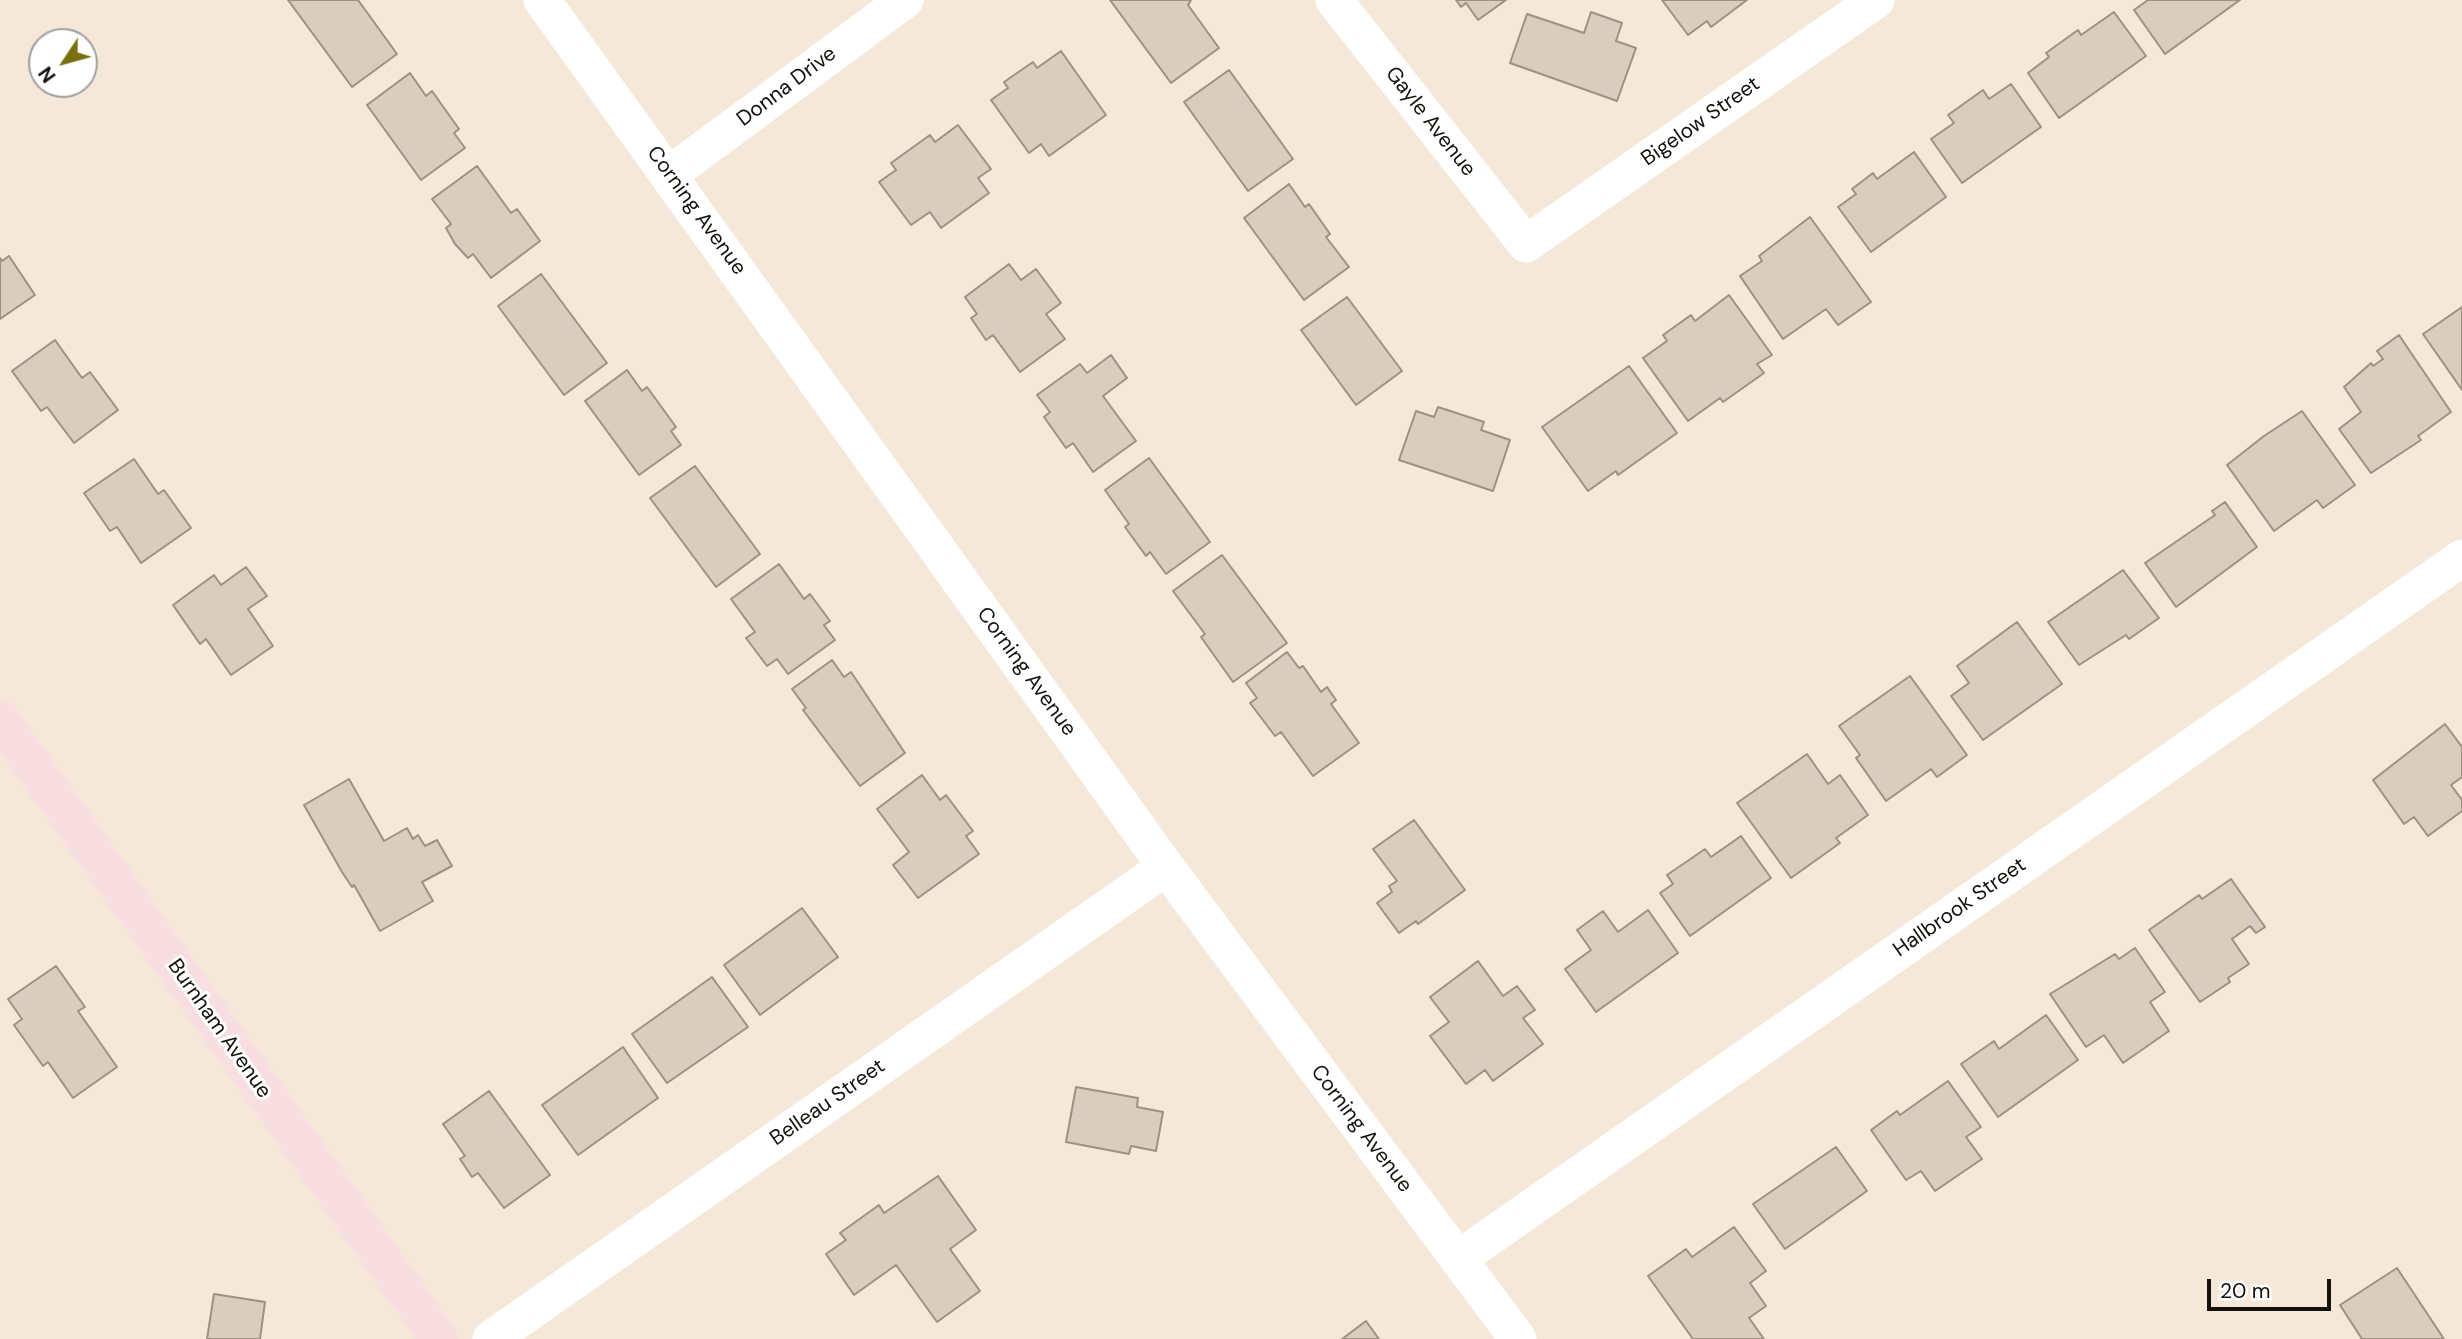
<!DOCTYPE html>
<html>
<head>
<meta charset="utf-8">
<style>
  body { margin:0 }
  #map { position:relative; width:2462px; height:1339px; overflow:hidden; background:#f5e8d9; font-family:"DM Sans",sans-serif }
  canvas { display:block }
  .north { position:absolute; left:28px; top:28px; width:70px; height:70px; box-sizing:border-box; background:#fff; border:2px solid #a19f9d; border-radius:50%; rotate:234deg; font-size:19px; font-weight:700; line-height:28px; text-align:center; color:#14100b }
  .north::after { content:''; display:block; margin:auto; width:24px; height:32px; background:#797010; clip-path:polygon(50% 0,100% 100%,50% 72%,0 100%) }
  .scale { position:absolute; left:2207px; top:1279px; width:124px; height:32px; box-sizing:border-box; border:4px solid #14100b; border-top:0; padding-left:9px; font-size:21px; line-height:24px; white-space:nowrap; color:#14100b; -webkit-text-stroke:5px #fff; paint-order:stroke }
</style>
</head>
<body>
<div id="map">
<canvas width="2462" height="1339"></canvas>
<div class="north">N</div>
<div class="scale">20 m</div>
</div>
<script>
const ctx = document.querySelector('canvas').getContext('2d');
ctx.lineJoin = 'round';
function fill(path, color) { ctx.fillStyle = color; ctx.fill(path, 'evenodd'); }
const toPath = rows => new Path2D(rows.map(r => 'M' + r).join(''));
function strokePath(path, color, width, dash) { ctx.strokeStyle = color; ctx.lineWidth = width; ctx.lineCap = dash ? 'butt' : 'round'; ctx.setLineDash(dash || []); ctx.stroke(path); }
function drawText(font, color, halo, rows, align = 'center') {
  ctx.font = font + ' "DM Sans",sans-serif'; ctx.lineWidth = 6; ctx.setLineDash([]); ctx.textBaseline = 'middle'; ctx.strokeStyle = halo; ctx.fillStyle = color; for (const [text, x, y, turn = 0] of rows) {
    ctx.save(); ctx.translate(x, y); ctx.rotate((+turn || 0) * Math.PI / 180); ctx.textAlign = isNaN(turn) ? turn : align; if (halo) ctx.strokeText(text, 0, 0); ctx.fillText(text, 0, 0); ctx.restore();
  }
}
const building = toPath([
  [288,0,358,0,397,54,352,87,288,0],
  [1110,0,1191,0,1188,5,1219,48,1171,83,1110,0],
  [1456,0,1506,0,1478,20,1466,3,1461,7,1456,0],
  [1662,0,1747,0,1711,27,1707,21,1688,35,1662,0],
  [2148,0,2240,0,2165,54,2134,10,2148,0],
  [1591,12,1622,23,1616,41,1636,48,1617,101,1510,63,1527,14,1584,33,1591,12],
  [2114,12,2146,56,2059,118,2028,73,2049,57,2046,53,2078,30,2081,35,2114,12],
  [1061,51,1106,115,1049,156,1041,144,1029,153,991,100,1008,88,1004,82,1033,62,1037,68,1061,51],
  [1229,70,1293,159,1248,191,1184,102,1229,70],
  [410,73,426,96,432,91,459,129,454,133,465,148,421,180,367,105,410,73],
  [2011,84,2041,127,1962,183,1931,139,1954,123,1948,115,1983,90,1989,99,2011,84],
  [958,125,991,169,978,178,989,193,941,228,930,212,911,225,879,182,896,170,891,163,930,135,935,142,958,125],
  [1914,152,1946,197,1871,252,1838,207,1856,194,1852,189,1873,173,1877,179,1914,152],
  [477,166,511,213,517,209,540,241,491,278,473,254,468,258,455,244,446,228,451,224,432,199,477,166],
  [1289,184,1305,207,1309,204,1330,234,1326,237,1349,267,1304,300,1244,218,1289,184],
  [1810,217,1871,302,1838,325,1826,309,1783,339,1740,276,1762,261,1759,256,1810,217],
  [9,256,35,295,0,319,0,258,2,261,9,256],
  [1009,264,1021,280,1036,269,1061,303,1046,314,1065,339,1020,372,993,335,986,340,971,318,977,314,965,297,1009,264],
  [541,274,607,363,564,395,498,306,541,274],
  [1729,295,1772,355,1757,364,1764,373,1723,402,1720,398,1688,421,1643,358,1667,341,1663,335,1691,315,1695,321,1729,295],
  [1347,297,1402,371,1356,405,1301,330,1347,297],
  [2462,307,2462,390,2423,334,2462,307],
  [2399,335,2451,412,2418,436,2421,440,2371,473,2339,429,2361,412,2344,387,2371,363,2373,366,2383,359,2377,351,2399,335],
  [55,340,82,378,90,372,118,410,74,443,47,407,41,411,12,371,55,340],
  [1111,355,1127,378,1103,396,1136,441,1093,472,1073,443,1066,448,1044,417,1050,412,1037,395,1080,364,1087,373,1111,355],
  [1629,366,1677,433,1618,475,1616,471,1588,491,1542,427,1629,366],
  [627,370,642,391,647,387,676,427,671,431,681,445,639,475,585,401,627,370],
  [1438,407,1484,422,1481,430,1510,440,1493,491,1399,460,1416,411,1434,417,1438,407],
  [2302,411,2355,485,2323,508,2317,500,2274,531,2227,465,2264,436,2302,411],
  [1149,458,1210,542,1166,574,1150,552,1146,556,1125,527,1129,524,1105,490,1149,458],
  [134,459,158,494,164,490,191,528,141,563,117,527,110,531,84,493,134,459],
  [695,466,760,554,716,587,650,498,695,466],
  [2225,502,2257,547,2176,607,2145,563,2215,515,2212,511,2225,502],
  [1222,555,1287,643,1233,682,1201,637,1205,634,1173,591,1222,555],
  [779,564,804,599,810,594,830,621,824,625,835,640,788,674,777,659,767,666,746,638,755,632,731,599,779,564],
  [246,567,267,596,248,609,273,646,231,675,206,639,200,644,173,605,214,575,221,585,246,567],
  [2123,570,2159,618,2129,639,2126,635,2079,665,2048,622,2123,570],
  [2017,622,2062,684,1983,740,1951,696,1969,683,1957,666,2017,622],
  [1287,652,1299,668,1303,666,1321,692,1327,687,1336,700,1331,704,1359,743,1313,776,1281,732,1275,736,1250,703,1257,698,1246,683,1287,652],
  [832,660,844,677,851,672,905,753,860,786,803,710,806,708,792,689,832,660],
  [1910,676,1967,755,1937,777,1931,769,1886,801,1856,758,1860,755,1839,726,1910,676],
  [2445,724,2462,747,2462,777,2451,785,2462,800,2462,811,2428,836,2414,817,2404,824,2373,780,2445,724],
  [1807,754,1828,784,1840,775,1868,815,1836,838,1840,843,1791,878,1737,803,1807,754],
  [922,775,940,800,946,795,973,831,966,836,979,854,918,898,893,865,909,852,877,809,922,775],
  [349,779,384,841,407,828,413,839,418,835,425,846,437,840,452,866,422,882,433,901,380,931,354,885,352,887,342,872,304,805,349,779],
  [1414,820,1465,890,1418,924,1416,921,1399,933,1377,903,1392,892,1389,886,1397,881,1373,849,1414,820],
  [1741,836,1771,878,1690,936,1660,893,1673,884,1667,875,1705,849,1711,857,1741,836],
  [2231,879,2265,927,2256,933,2250,926,2232,939,2249,964,2228,978,2230,982,2200,1002,2149,930,2199,895,2202,899,2231,879],
  [802,908,838,957,760,1015,724,965,802,908],
  [1648,910,1678,953,1596,1012,1565,969,1591,950,1577,930,1603,911,1618,932,1648,910],
  [2135,948,2165,992,2150,1002,2169,1031,2123,1063,2104,1035,2086,1047,2050,994,2115,954,2119,959,2135,948],
  [1478,961,1503,996,1517,986,1535,1010,1523,1018,1543,1044,1493,1081,1485,1070,1466,1084,1430,1036,1449,1022,1430,997,1478,961],
  [56,966,85,1007,78,1011,117,1067,73,1098,48,1062,43,1066,14,1025,22,1019,8,999,56,966],
  [712,977,748,1027,667,1083,632,1034,712,977],
  [2046,1015,2078,1060,1998,1117,1961,1064,1994,1041,1999,1049,2046,1015],
  [623,1047,658,1098,578,1155,542,1105,623,1047],
  [1948,1081,1981,1127,1966,1137,1982,1159,1935,1191,1921,1171,1906,1180,1871,1130,1897,1111,1900,1115,1948,1081],
  [1076,1087,1138,1098,1137,1107,1163,1112,1156,1151,1131,1146,1129,1154,1066,1142,1076,1087],
  [489,1091,550,1175,504,1208,478,1173,472,1177,460,1159,465,1156,443,1124,489,1091],
  [1836,1147,1867,1191,1785,1249,1753,1204,1836,1147],
  [938,1176,976,1230,950,1249,980,1291,937,1322,896,1265,854,1295,826,1254,846,1240,840,1233,879,1205,884,1213,938,1176],
  [1734,1227,1766,1271,1750,1283,1766,1306,1749,1318,1764,1339,1693,1339,1648,1276,1686,1249,1692,1257,1734,1227],
  [2397,1268,2444,1339,2362,1339,2340,1305,2397,1268],
  [214,1294,265,1302,260,1339,207,1339,214,1294],
  [1366,1321,1379,1339,1342,1339,1366,1321]
]);
fill(building, '#d8cdbe');
strokePath(building, '#9d9184', 2);
strokePath(toPath([
  [542,0,1166,867,1518,1339],
  [1334,0,1526,244,1876,0],
  [670,174,905,0],
  [1458,1259,2462,558],
  [491,1339,1166,867]
]), '#fff', 37);
strokePath(toPath([
  [0,719,439,1339]
]), '#f8dde1', 38);
drawText('21px', '#14100b', '#fff', [
  ["Donna Drive",787,87,-37],
  ["Gayle Avenue",1430,122,52],
  ["Bigelow Street",1701,122,-35],
  ["Corning Avenue",696,211,54],
  ["Corning Avenue",1026,672,54],
  ["Hallbrook Street",1960,908,-35],
  ["Burnham Avenue",219,1029,55],
  ["Belleau Street",828,1103,-35],
  ["Corning Avenue",1361,1129,53]
]);
</script>
</body>
</html>
